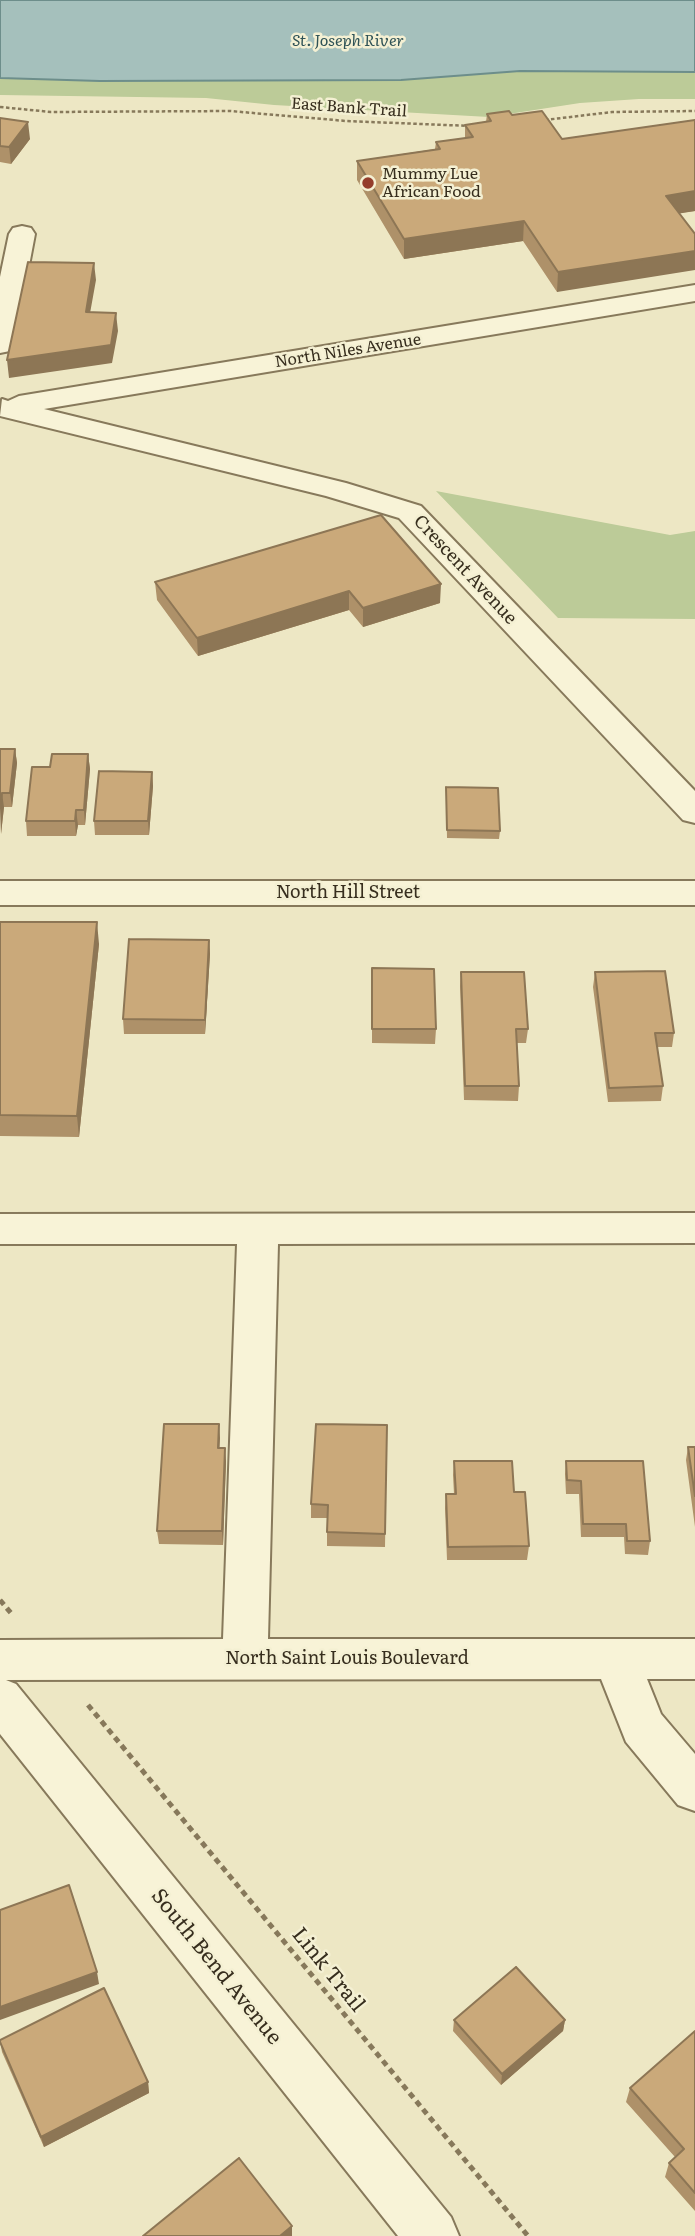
<!DOCTYPE html>
<html>
<head>
<meta charset="utf-8">
<style>
  body { margin:0 }
  canvas { display:block; background:#ede7c4 }
</style>
</head>
<body>
<canvas width="695" height="2236"></canvas>
<script>
const ctx = document.querySelector('canvas').getContext('2d');
ctx.lineJoin = 'round';
function fill(path, color) { ctx.fillStyle = color; ctx.fill(path, 'evenodd'); }
const toPath = rows => new Path2D(rows.map(r => 'M' + r).join(''));
function strokePath(path, color, width, dash) { ctx.strokeStyle = color; ctx.lineWidth = width; ctx.lineCap = dash ? 'butt' : 'round'; ctx.setLineDash(dash || []); ctx.stroke(path); }
function drawText(font, color, halo, rows, align = 'center') {
  ctx.font = font + ' Literata,serif'; ctx.lineWidth = 5; ctx.setLineDash([]); ctx.textBaseline = 'middle'; ctx.strokeStyle = halo; ctx.fillStyle = color; for (const [text, x, y, turn = 0] of rows) {
    ctx.save(); ctx.translate(x, y); ctx.rotate((+turn || 0) * Math.PI / 180); ctx.textAlign = isNaN(turn) ? turn : align; if (halo) ctx.strokeText(text, 0, 0); ctx.fillText(text, 0, 0); ctx.restore();
  }
}
fill(toPath([
  [520,71,695,72,695,99,639,99,580,103,489,117,274,105,206,98,0,95,0,78,100,81,401,80],
  [436,491,670,535,695,531,695,619,558,618]
]), '#bccb98');
const water = toPath([
  [0,0,695,0,695,72,520,71,401,80,100,81,0,78,0,0]
]);
fill(water, '#a5c0bc');
strokePath(water, '#6d8e8b', 2);
const minor = toPath([
  [22,226,31,228,35,234,14,345,10,351,0,353,0,277,9,234,13,228,22,226],
  [695,285,695,301,44,409,346,483,421,506,695,791,695,823,683,820,399,518,326,496,0,416,2,399,8,401,19,396,695,285],
  [0,881,695,881,695,905,0,905,0,881],
  [695,1213,695,1243,278,1244,268,1639,695,1639,695,1679,647,1679,661,1714,695,1754,695,1811,678,1805,626,1742,601,1679,6,1680,16,1684,451,2217,459,2236,398,2236,0,1734,0,1640,223,1639,237,1244,0,1244,0,1214,695,1213]
]);
strokePath(minor, '#87795b', 4);
strokePath(toPath([
  [0,107,51,112,230,111,346,121,471,126],
  [545,120,612,112,695,111]
]), '#87795b', 2.5, [3.5, 2.5]);
strokePath(toPath([
  [0,1600,11,1613],
  [88,1705,528,2236]
]), '#87795b', 5, [6, 4.5]);
fill(minor, '#f8f3d7');
fill(toPath([
  [487,114,512,115,562,139,695,120,695,211,679,213,557,292,523,241,404,259,357,180,357,161,435,149,436,142,465,138,465,125,486,122],
  [0,118,30,139,11,164,0,162],
  [381,515,440,603,363,627,349,610,198,656,157,600,155,582],
  [0,749,15,749,17,763,12,807,4,807,1,834],
  [88,754,90,769,85,825,78,825,76,836,27,836,26,821,50,767],
  [152,772,153,786,149,835,95,835,94,821],
  [446,787,500,831,499,839,447,838],
  [0,922,99,944,79,1137,0,1136],
  [209,940,210,954,205,1034,124,1034,123,1019],
  [372,968,436,1029,435,1044,372,1043],
  [461,972,528,1029,526,1043,517,1043,519,1086,518,1101,464,1100,460,986],
  [595,972,674,1033,672,1047,657,1047,663,1086,661,1101,608,1102,593,987],
  [219,1424,219,1448,226,1461,223,1545,159,1544,157,1531],
  [387,1425,385,1547,327,1546,327,1518,311,1518,311,1504],
  [688,1447,695,1447,695,1527,686,1460],
  [454,1461,514,1492,529,1546,527,1560,447,1560,445,1508,446,1494,454,1494,453,1475],
  [566,1461,650,1541,648,1555,625,1554,624,1537,581,1537,579,1494,566,1494,565,1474],
  [454,2020,565,2020,563,2031,501,2085,453,2031],
  [695,2031,695,2211,665,2177,669,2163,675,2157,626,2102,630,2088],
  [0,2040,148,2082,149,2093,44,2147,2,2052]
]), '#ae9169');
fill(toPath([
  [28,122,30,139,11,164,9,147],
  [695,191,695,211,664,216,666,196],
  [524,221,523,241,404,259,404,239],
  [695,251,695,270,557,292,558,272],
  [94,263,96,280,87,330,86,312],
  [116,313,118,331,112,363,9,378,7,360],
  [441,584,440,603,363,627,363,608],
  [349,591,349,610,198,656,197,638],
  [15,749,17,763,12,807,10,793],
  [88,754,90,769,85,825,84,810],
  [152,772,153,786,149,835,148,821],
  [2,793,4,807,1,834,0,808],
  [76,810,78,825,76,836,75,821],
  [97,922,99,944,79,1137,77,1116],
  [209,940,210,954,205,1034,205,1020],
  [219,1424,220,1438,219,1462,218,1448],
  [225,1448,226,1461,223,1545,222,1531],
  [97,1972,99,1984,0,2020,0,2007],
  [565,2020,563,2031,501,2085,502,2074],
  [148,2082,149,2093,44,2147,41,2137],
  [292,2226,292,2236,280,2236]
]), '#8d7655');
const building = toPath([
  [509,111,512,115,542,111,562,139,695,120,695,191,666,196,695,234,695,251,558,272,524,221,404,239,357,161,440,149,436,142,473,137,465,125,491,121,487,114,509,111],
  [0,118,28,122,9,147,0,146,0,118],
  [28,262,94,263,86,312,116,313,111,345,7,360,28,262],
  [381,515,441,584,363,608,349,591,197,638,155,582,381,515],
  [0,749,15,749,10,793,2,793,0,808,0,749],
  [52,754,88,754,84,810,76,810,75,821,26,821,32,767,50,767,52,754],
  [99,771,152,772,148,821,94,821,99,771],
  [446,787,498,788,500,831,447,830,446,787],
  [0,922,97,922,77,1116,0,1115,0,922],
  [129,939,209,940,205,1020,123,1019,129,939],
  [372,968,434,969,436,1029,372,1029,372,968],
  [665,971,674,1033,655,1033,663,1086,609,1088,595,972,665,971],
  [461,972,524,972,528,1029,516,1029,519,1086,465,1086,461,972],
  [164,1424,219,1424,218,1448,225,1448,222,1531,157,1531,164,1424],
  [316,1424,387,1425,385,1534,327,1532,328,1505,311,1504,316,1424],
  [688,1447,695,1447,695,1496,688,1447],
  [454,1461,512,1461,514,1492,525,1492,529,1546,448,1547,446,1494,456,1494,454,1461],
  [566,1461,643,1461,650,1541,627,1541,626,1524,583,1524,581,1481,567,1480,566,1461],
  [69,1885,97,1972,0,2007,0,1910,69,1885],
  [516,1967,565,2020,502,2074,454,2020,516,1967],
  [104,1988,148,2082,41,2137,0,2042,0,2040,104,1988],
  [695,2031,695,2193,669,2163,684,2149,630,2088,695,2031],
  [239,2158,292,2226,280,2236,143,2236,239,2158]
]);
fill(building, '#caa97a');
strokePath(building, '#8d7655', 2);
for (const [x, y, r, color] of [
  [368,183,7,"#943d2c"]
]) { const dot = new Path2D(); dot.arc(x, y, r, 0, 2 * Math.PI); ctx.fillStyle = color; ctx.fill(dot); strokePath(dot, '#f4f0d3', 2.5); }
drawText('italic 16px', '#2e5256', '#f4f0d3', [
  ["St. Joseph River",348,41]
]);
drawText('16px', '#372e1e', '#f4f0d3', [
  ["East Bank Trail",349,108,4],
  ["North Niles Avenue",348,351,-9]
]);
drawText('16px', '#372e1e', '#f4f0d3', [
  ["Mummy Lue",382,174],
  ["African Food",382,192]
], 'left');
drawText('18px', '#372e1e', '#f4f0d3', [
  ["Crescent Avenue",465,570,47],
  ["North Hill Street",348,893],
  ["North Saint Louis Boulevard",347,1659]
]);
drawText('21px', '#372e1e', '#f4f0d3', [
  ["South Bend Avenue",216,1967,51],
  ["Link Trail",328,1970,51]
]);
</script>
</body>
</html>
